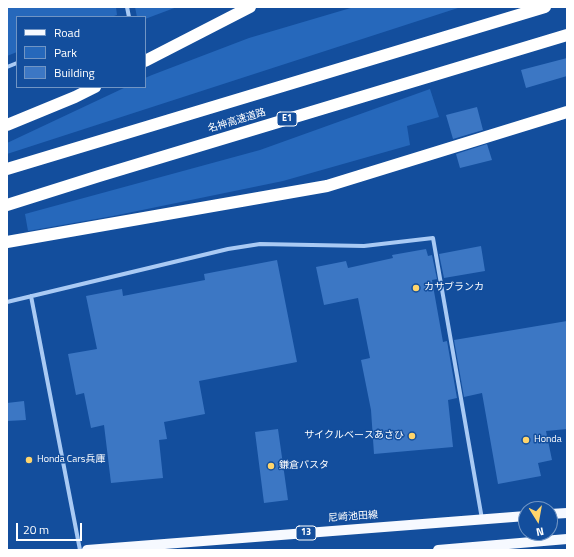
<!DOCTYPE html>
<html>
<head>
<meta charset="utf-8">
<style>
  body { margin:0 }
  #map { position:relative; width:574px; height:557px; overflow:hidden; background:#134e9d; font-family:"Titillium Web",sans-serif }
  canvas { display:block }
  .frame { position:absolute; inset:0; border:8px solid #fff; pointer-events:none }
  .legend { position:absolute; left:16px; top:16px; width:130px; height:72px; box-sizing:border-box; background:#134e9d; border:1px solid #7195c4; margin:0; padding:5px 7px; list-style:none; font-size:12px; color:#fff }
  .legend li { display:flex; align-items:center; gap:8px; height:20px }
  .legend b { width:20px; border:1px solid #7195c4 }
  .north { position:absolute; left:518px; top:501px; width:40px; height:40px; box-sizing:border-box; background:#134e9d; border:1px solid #7195c4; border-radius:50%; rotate:169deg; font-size:11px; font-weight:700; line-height:16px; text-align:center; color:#fff }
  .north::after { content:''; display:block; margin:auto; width:14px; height:18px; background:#ffd56c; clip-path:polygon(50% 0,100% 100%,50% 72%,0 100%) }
  .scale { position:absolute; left:16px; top:523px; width:66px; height:18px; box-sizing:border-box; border:2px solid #fff; border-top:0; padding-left:5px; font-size:12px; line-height:14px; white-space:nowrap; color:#fff; -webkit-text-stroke:3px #134e9d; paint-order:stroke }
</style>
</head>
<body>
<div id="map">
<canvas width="574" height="557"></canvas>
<div class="frame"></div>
<ul class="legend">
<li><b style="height:5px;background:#f6f9ff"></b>Road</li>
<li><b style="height:11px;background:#2668bb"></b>Park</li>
<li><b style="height:11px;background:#3c77c4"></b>Building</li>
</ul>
<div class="north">N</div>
<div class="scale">20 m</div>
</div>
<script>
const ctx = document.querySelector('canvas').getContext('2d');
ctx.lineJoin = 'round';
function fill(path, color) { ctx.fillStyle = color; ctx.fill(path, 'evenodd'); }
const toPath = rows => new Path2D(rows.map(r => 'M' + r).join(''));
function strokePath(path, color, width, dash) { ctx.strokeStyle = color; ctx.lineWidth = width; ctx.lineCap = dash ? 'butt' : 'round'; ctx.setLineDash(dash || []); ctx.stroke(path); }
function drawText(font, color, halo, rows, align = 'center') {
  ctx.font = font + ' "Titillium Web","Noto Sans JP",sans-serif'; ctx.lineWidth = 3; ctx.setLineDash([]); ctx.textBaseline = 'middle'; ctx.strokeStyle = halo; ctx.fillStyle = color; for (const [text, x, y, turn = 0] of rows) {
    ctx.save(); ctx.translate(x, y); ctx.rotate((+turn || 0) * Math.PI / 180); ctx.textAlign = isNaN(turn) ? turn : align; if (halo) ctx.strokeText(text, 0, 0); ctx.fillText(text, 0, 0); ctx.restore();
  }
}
fill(toPath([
  [7,7,116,7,117,15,111,17,17,17,17,52,7,56],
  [135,7,177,7,145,19,145,17,137,17],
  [354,7,461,7,7,154,7,143,126,87,145,87,145,78,152,75,249,38],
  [430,89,439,117,407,126,410,145,283,181,113,216,28,231,25,214,260,150]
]), '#2668bb');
fill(toPath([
  [567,58,567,76,526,88,521,70],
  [477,107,483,130,453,139,446,115],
  [487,144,492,160,460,168,456,154],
  [481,246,485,271,444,278,439,254],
  [426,249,428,256,432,255,437,279,432,280,443,342,447,341,457,398,448,400,453,447,374,454,371,410,361,360,370,358,358,298,324,305,316,267,346,261,348,268,393,258,392,255],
  [277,260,297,362,199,381,205,414,164,422,167,439,159,440,163,478,111,483,104,425,91,428,84,393,76,395,68,354,97,349,86,296,122,289,123,296,205,280,204,274],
  [567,321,567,429,546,431,552,460,538,463,541,476,498,484,482,393,464,397,454,340],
  [24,401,26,420,7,421,7,403],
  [278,429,288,500,264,503,255,432]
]), '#3c77c4');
strokePath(toPath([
  [127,7,129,17],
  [7,67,17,63],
  [31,296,80,550],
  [7,302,228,249,260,244,364,246,433,238,482,519]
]), '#a9caf4', 4);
strokePath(toPath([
  [550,514,567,513],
  [87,550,526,516],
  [438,550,567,539]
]), '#f6f9ff', 10);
strokePath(toPath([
  [145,61,250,7],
  [7,125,75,97,95,87],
  [7,169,545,7],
  [7,205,99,176,567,35],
  [7,242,327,186,567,112]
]), '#fff', 12);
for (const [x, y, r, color] of [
  [416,288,4,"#ffd56c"],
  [412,436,4,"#ffd56c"],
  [526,440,4,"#ffd56c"],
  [29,460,4,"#ffd56c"],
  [271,466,4,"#ffd56c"]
]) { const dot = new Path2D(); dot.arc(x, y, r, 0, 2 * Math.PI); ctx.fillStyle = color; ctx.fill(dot); strokePath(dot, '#134e9d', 1.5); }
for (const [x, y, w] of [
  [287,119,20],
  [306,533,20]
]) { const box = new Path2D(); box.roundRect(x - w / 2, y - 7, w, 14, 3); ctx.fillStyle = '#134e9d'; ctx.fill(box); strokePath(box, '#fff', 1); }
drawText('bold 9px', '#fff', null, [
  ["E1",287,119],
  ["13",306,533]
]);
drawText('10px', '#fff', '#134e9d', [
  ["名神高速道路",237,121,-17],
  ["尼崎池田線",353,517,-4]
]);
drawText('10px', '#fff', '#134e9d', [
  ["カサブランカ",424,288],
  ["サイクルベースあさひ",404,436,"right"],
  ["Honda",534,440],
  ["Honda Cars兵庫",37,460],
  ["鎌倉パスタ",279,466]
], 'left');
</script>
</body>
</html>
